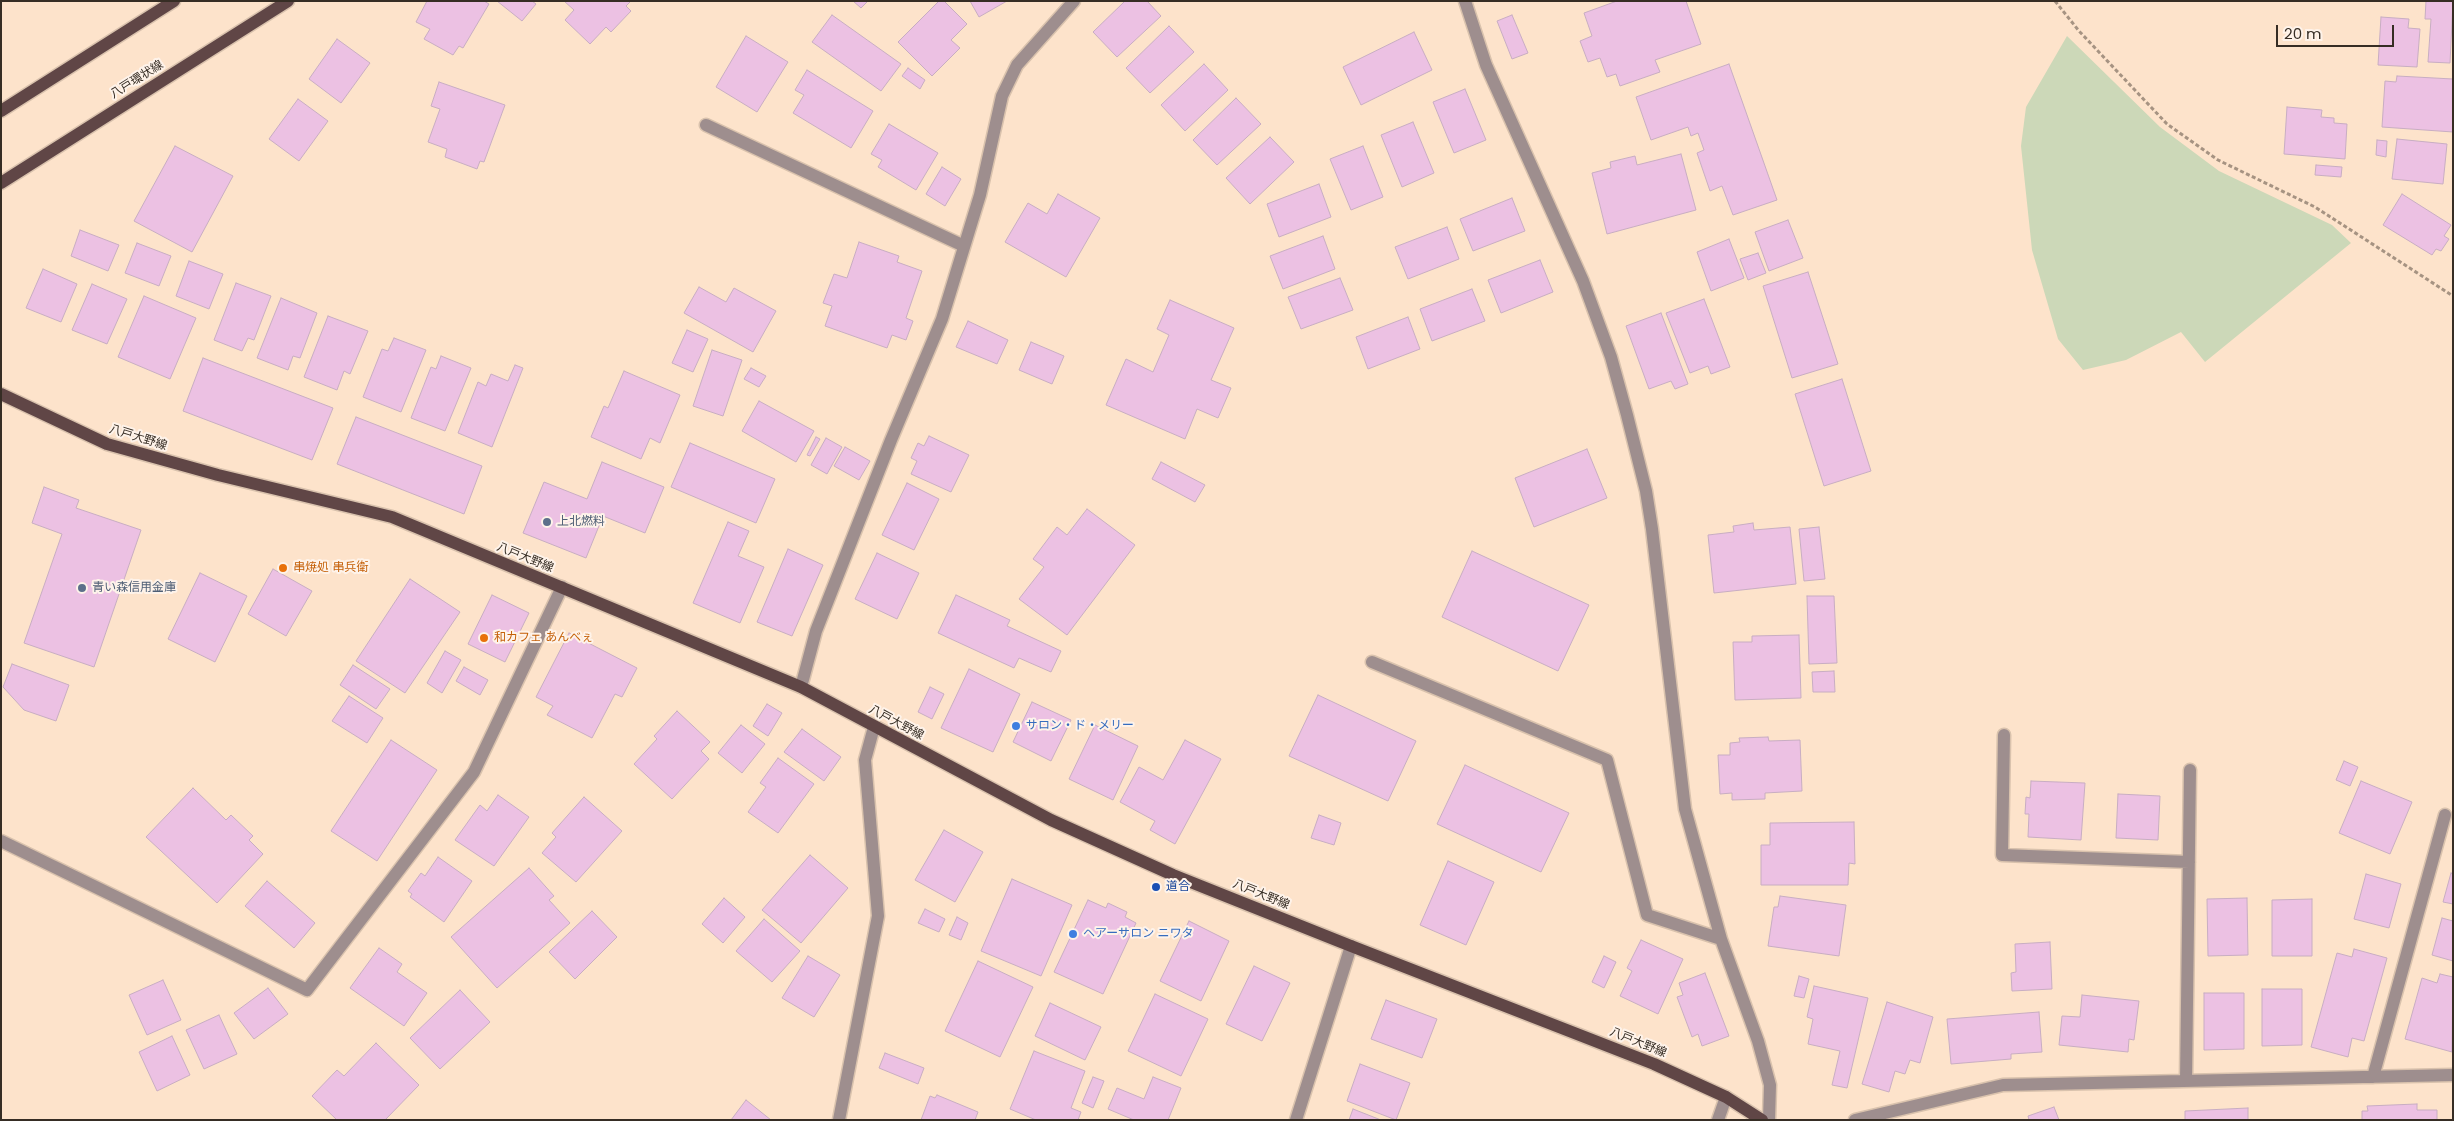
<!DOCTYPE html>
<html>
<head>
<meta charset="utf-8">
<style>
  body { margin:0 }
  #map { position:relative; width:2454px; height:1121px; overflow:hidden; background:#fde3cb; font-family:Poppins,sans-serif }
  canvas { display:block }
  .frame { position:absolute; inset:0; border:2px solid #362d24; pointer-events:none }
  .scale { position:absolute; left:2276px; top:25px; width:118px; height:22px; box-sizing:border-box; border:2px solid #362d24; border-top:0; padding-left:6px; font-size:15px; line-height:18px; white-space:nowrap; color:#362d24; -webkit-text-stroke:4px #fef3ea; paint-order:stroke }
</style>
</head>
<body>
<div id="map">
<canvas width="2454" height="1121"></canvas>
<div class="frame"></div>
<div class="scale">20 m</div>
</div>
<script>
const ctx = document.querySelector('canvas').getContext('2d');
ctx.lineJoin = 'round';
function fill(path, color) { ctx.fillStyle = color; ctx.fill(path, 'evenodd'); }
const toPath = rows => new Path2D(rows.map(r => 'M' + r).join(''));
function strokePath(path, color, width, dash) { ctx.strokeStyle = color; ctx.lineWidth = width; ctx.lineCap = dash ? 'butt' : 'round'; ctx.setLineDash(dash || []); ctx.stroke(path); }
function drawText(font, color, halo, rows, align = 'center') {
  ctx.font = font + ' Poppins,"Noto Sans JP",sans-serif'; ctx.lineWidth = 4; ctx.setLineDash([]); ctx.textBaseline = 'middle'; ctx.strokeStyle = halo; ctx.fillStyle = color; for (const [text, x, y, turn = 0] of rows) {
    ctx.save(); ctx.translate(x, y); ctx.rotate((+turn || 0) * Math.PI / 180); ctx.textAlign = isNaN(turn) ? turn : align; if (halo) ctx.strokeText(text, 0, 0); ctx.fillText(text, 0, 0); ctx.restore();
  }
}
fill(toPath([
  [2067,36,2160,127,2219,171,2332,225,2351,243,2205,362,2181,332,2126,360,2083,370,2058,339,2032,250,2021,146,2026,107]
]), '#ccd8b8');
const building = toPath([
  [427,1,484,1,489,4,463,48,459,46,453,55,424,39,430,29,416,22,427,1],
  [497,1,532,1,536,4,522,21,497,1],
  [564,1,631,1,626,6,631,11,611,32,606,27,590,44,565,20,574,10,564,1],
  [853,1,868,1,861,8,853,1],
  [939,1,944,1,967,24,951,40,960,48,932,76,898,42,939,1],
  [970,1,1007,1,979,17,970,1],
  [1125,1,1147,1,1161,16,1117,57,1093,32,1125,1],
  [1617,1,1686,1,1701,44,1655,60,1660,72,1620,86,1616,74,1607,77,1600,58,1588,62,1580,41,1592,36,1584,13,1617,1],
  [2426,1,2453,1,2450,63,2428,62,2431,19,2425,19,2426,1],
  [832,15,901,64,881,91,812,42,832,15],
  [1512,15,1528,53,1512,59,1497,21,1512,15],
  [2381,17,2409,19,2408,28,2420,29,2417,67,2378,65,2381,17],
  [1169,26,1194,52,1150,93,1126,68,1169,26],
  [1414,32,1432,70,1361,105,1343,67,1414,32],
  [746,36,788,62,757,112,716,87,746,36],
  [337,39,370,63,341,103,309,79,337,39],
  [1204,64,1228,90,1185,131,1161,105,1204,64],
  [1729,64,1777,200,1733,215,1722,186,1710,191,1697,153,1704,150,1698,133,1691,136,1688,127,1651,140,1636,97,1729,64],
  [908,68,925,80,920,89,902,76,908,68],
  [807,70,873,111,851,148,793,113,804,95,795,90,807,70],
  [2397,76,2453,79,2453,132,2382,127,2385,81,2396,82,2397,76],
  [439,82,505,105,484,162,480,161,477,169,445,157,447,149,428,142,440,109,431,106,439,82],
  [1465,89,1486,140,1454,153,1433,102,1465,89],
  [1236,98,1261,124,1217,165,1193,140,1236,98],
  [298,99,328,121,299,161,269,139,298,99],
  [2287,107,2322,110,2321,117,2334,118,2334,123,2347,124,2345,159,2284,154,2287,107],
  [1413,122,1434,173,1402,187,1381,135,1413,122],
  [889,124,938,153,916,190,878,167,882,160,871,154,889,124],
  [1270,137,1294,162,1250,204,1226,178,1270,137],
  [2397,139,2447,144,2443,184,2392,179,2397,139],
  [2377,140,2387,141,2386,157,2376,155,2377,140],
  [175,146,233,176,192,252,134,221,175,146],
  [1363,146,1383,197,1351,210,1330,159,1363,146],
  [1681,154,1696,210,1607,234,1592,173,1611,168,1610,162,1635,156,1637,165,1681,154],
  [2316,165,2342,167,2341,177,2315,175,2316,165],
  [942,167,961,179,945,206,926,194,942,167],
  [1319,184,1331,217,1279,237,1267,204,1319,184],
  [1058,194,1100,218,1066,277,1005,242,1028,203,1047,214,1058,194],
  [2402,194,2451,225,2444,236,2449,239,2441,251,2436,249,2432,255,2383,225,2402,194],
  [1512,198,1525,231,1473,251,1460,219,1512,198],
  [1788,220,1803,258,1769,271,1755,232,1788,220],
  [1447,227,1459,259,1408,279,1395,247,1447,227],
  [80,230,119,245,108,271,71,256,80,230],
  [1323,236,1335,269,1283,289,1270,256,1323,236],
  [1729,239,1744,278,1711,291,1697,252,1729,239],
  [859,242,899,256,897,262,922,271,906,318,913,321,906,340,892,335,887,348,825,326,832,306,823,303,834,274,847,278,859,242],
  [137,243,171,256,159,286,125,273,137,243],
  [1758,253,1766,273,1748,280,1740,259,1758,253],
  [1540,260,1553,292,1501,313,1488,280,1540,260],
  [189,261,223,274,209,309,176,296,189,261],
  [43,269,77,284,61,322,26,308,43,269],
  [1808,272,1838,364,1792,378,1763,286,1808,272],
  [1340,278,1353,310,1301,329,1288,297,1340,278],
  [236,283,271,296,254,340,248,338,242,351,214,340,236,283],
  [92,284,127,299,107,344,72,330,92,284],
  [699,287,726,302,734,288,776,311,753,352,684,313,699,287],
  [1472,289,1485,321,1432,341,1420,309,1472,289],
  [144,296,196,318,170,379,118,357,144,296],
  [281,298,317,313,300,358,293,356,288,370,257,358,281,298],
  [1704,299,1730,367,1711,374,1708,366,1690,373,1666,313,1704,299],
  [1170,300,1234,328,1211,380,1231,388,1218,418,1197,409,1185,439,1106,405,1126,359,1153,372,1169,335,1157,329,1170,300],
  [1661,313,1688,384,1675,389,1671,381,1649,389,1626,326,1661,313],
  [328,316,368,331,350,374,344,371,337,390,304,377,328,316],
  [1408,317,1420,349,1368,369,1356,337,1408,317],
  [968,321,1008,340,997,364,956,347,968,321],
  [687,330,708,339,693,372,672,363,687,330],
  [394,338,426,350,401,412,363,397,382,349,388,351,394,338],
  [1031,342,1064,356,1052,384,1019,370,1031,342],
  [712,350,742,360,723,416,693,406,712,350],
  [441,356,471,368,445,431,411,418,431,367,436,369,441,356],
  [203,358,333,408,312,460,183,411,203,358],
  [515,365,523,368,492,447,458,433,478,382,486,386,491,374,508,381,515,365],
  [751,368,766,376,759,387,744,379,751,368],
  [624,371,680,395,660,443,650,438,641,459,591,437,604,406,608,408,624,371],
  [1842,379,1871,471,1824,486,1795,394,1842,379],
  [759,401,814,431,796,462,742,431,759,401],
  [356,417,482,466,464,514,337,464,356,417],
  [929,436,969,455,951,492,911,474,917,461,911,458,918,443,924,446,929,436],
  [816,437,820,439,810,456,807,455,816,437],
  [826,438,842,447,827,474,811,465,826,438],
  [690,443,775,479,756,523,671,487,690,443],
  [845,447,870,461,859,480,834,466,845,447],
  [1587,449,1607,498,1534,527,1515,478,1587,449],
  [602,462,664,487,645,533,603,516,586,558,523,533,544,482,587,499,602,462],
  [1161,462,1205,485,1195,502,1152,479,1161,462],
  [907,483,939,499,914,550,882,535,907,483],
  [44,487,79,500,76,508,141,530,94,667,24,643,62,534,32,523,44,487],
  [1087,509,1135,545,1067,635,1019,599,1044,567,1033,559,1057,527,1067,535,1087,509],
  [728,522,749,531,738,556,764,567,740,623,693,603,728,522],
  [1753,523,1754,530,1790,527,1796,584,1714,593,1708,535,1734,532,1733,526,1753,523],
  [1819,527,1825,579,1804,581,1799,529,1819,527],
  [788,549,823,565,792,636,757,622,788,549],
  [1472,551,1589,605,1558,671,1442,617,1472,551],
  [877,553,919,573,897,619,855,599,877,553],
  [273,569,312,591,286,636,248,614,273,569],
  [200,573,247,596,215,662,168,639,200,573],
  [410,579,460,612,405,693,356,661,410,579],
  [492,595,529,613,505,662,468,644,492,595],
  [956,595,1010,620,1007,626,1061,651,1051,672,1019,658,1014,668,938,633,956,595],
  [1807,596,1834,596,1837,663,1809,664,1807,596],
  [569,633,637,668,622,697,615,694,592,738,547,715,553,706,536,697,569,633],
  [1799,635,1801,698,1735,700,1733,642,1752,642,1752,636,1799,635],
  [445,651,461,660,442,693,427,683,445,651],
  [12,664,69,685,56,721,24,710,3,687,12,664],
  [353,665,390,689,376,709,340,685,353,665],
  [464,667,488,680,480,695,456,681,464,667],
  [969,669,1020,694,993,752,941,728,969,669],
  [1834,671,1835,692,1813,692,1812,672,1834,671],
  [930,687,944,694,932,719,918,712,930,687],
  [1318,695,1416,741,1388,801,1289,756,1318,695],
  [349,696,383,718,367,743,332,721,349,696],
  [1032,702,1071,720,1051,761,1013,742,1032,702],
  [767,704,782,713,768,736,753,726,767,704],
  [677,711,710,742,701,751,709,759,672,799,634,764,657,739,654,736,677,711],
  [741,725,765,744,742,773,718,753,741,725],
  [1095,725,1138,746,1113,800,1069,779,1095,725],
  [802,729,841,757,824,781,784,752,802,729],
  [1768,737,1769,741,1800,740,1802,791,1765,793,1765,799,1732,800,1732,793,1720,794,1718,755,1730,755,1730,743,1740,742,1739,738,1768,737],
  [391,740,437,770,377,861,331,831,391,740],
  [1185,740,1221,759,1175,844,1150,830,1155,821,1120,802,1139,767,1163,780,1185,740],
  [778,758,814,784,778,833,748,812,766,787,760,783,778,758],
  [2344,761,2358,767,2350,786,2336,780,2344,761],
  [1465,765,1569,813,1541,872,1437,824,1465,765],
  [2031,781,2085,783,2081,840,2028,837,2029,814,2025,814,2026,797,2030,798,2031,781],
  [2361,781,2412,802,2390,854,2339,833,2361,781],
  [193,788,226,820,231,815,253,836,249,840,263,854,217,903,146,837,193,788],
  [2118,794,2160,796,2158,840,2116,838,2118,794],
  [498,795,529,817,494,866,455,840,480,805,487,811,498,795],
  [584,797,622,831,576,882,542,853,556,837,552,833,584,797],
  [1319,815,1341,823,1334,845,1311,838,1319,815],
  [1854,822,1855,864,1849,863,1848,885,1761,885,1761,845,1770,845,1770,823,1854,822],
  [944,830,983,852,955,902,915,880,944,830],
  [810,855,848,888,801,943,762,910,810,855],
  [438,857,472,881,444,922,410,897,412,894,408,891,421,873,425,876,438,857],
  [1448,861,1494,882,1466,945,1420,925,1448,861],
  [529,868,554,896,549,900,570,923,497,988,451,937,529,868],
  [2451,873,2453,874,2453,904,2443,902,2451,873],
  [2366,874,2401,884,2389,928,2354,919,2366,874],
  [1012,879,1072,905,1041,976,981,951,1012,879],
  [267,881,315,923,294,948,245,906,267,881],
  [1780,896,1846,905,1839,956,1768,946,1774,907,1778,907,1780,896],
  [724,898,745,917,723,943,702,924,724,898],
  [2247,898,2248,955,2208,956,2207,899,2247,898],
  [2312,899,2312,956,2272,956,2272,900,2312,899],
  [1088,900,1106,908,1108,903,1127,912,1125,917,1136,923,1103,994,1054,972,1088,900],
  [925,909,945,919,939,932,918,923,925,909],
  [592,911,617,937,575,979,549,952,592,911],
  [957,917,968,923,961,940,949,935,957,917],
  [2442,918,2453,921,2453,961,2432,955,2442,918],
  [764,919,800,951,772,982,736,951,764,919],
  [1189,921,1229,941,1201,1001,1160,981,1189,921],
  [1641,940,1683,959,1658,1014,1620,996,1632,971,1627,968,1641,940],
  [2050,942,2052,989,2012,991,2011,973,2016,972,2015,944,2050,942],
  [379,948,402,964,397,972,427,993,404,1026,350,988,379,948],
  [2354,949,2387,958,2364,1041,2352,1038,2348,1057,2311,1047,2337,953,2352,957,2354,949],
  [808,956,840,975,814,1017,782,998,808,956],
  [1604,956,1616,962,1604,988,1592,982,1604,956],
  [978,961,1033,987,1000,1057,945,1031,978,961],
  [1254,966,1290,983,1262,1041,1226,1024,1254,966],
  [1705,973,1729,1036,1702,1046,1698,1034,1692,1037,1677,997,1683,995,1679,983,1705,973],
  [2440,974,2453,977,2452,1052,2405,1039,2422,978,2437,983,2440,974],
  [1799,976,1809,979,1804,998,1794,996,1799,976],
  [163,980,181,1020,147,1035,129,995,163,980],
  [1814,986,1868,998,1847,1088,1832,1085,1840,1051,1808,1044,1813,1019,1807,1017,1814,986],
  [268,988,288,1014,254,1039,234,1013,268,988],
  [2262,989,2302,989,2302,1045,2262,1046,2262,989],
  [460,990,490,1022,440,1069,410,1038,460,990],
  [2204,993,2244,993,2244,1049,2204,1050,2204,993],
  [1155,994,1208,1019,1181,1076,1128,1051,1155,994],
  [2082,995,2139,1001,2134,1040,2129,1039,2128,1052,2059,1045,2062,1016,2080,1017,2082,995],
  [1386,1000,1437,1019,1422,1058,1371,1039,1386,1000],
  [1887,1002,1933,1017,1920,1063,1910,1060,1905,1074,1895,1071,1889,1092,1862,1084,1887,1002],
  [1050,1003,1101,1027,1085,1060,1035,1036,1050,1003],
  [2039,1012,2042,1052,2011,1054,2011,1059,1951,1064,1947,1019,2039,1012],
  [219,1015,237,1054,204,1069,186,1030,219,1015],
  [172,1036,190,1075,157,1091,139,1052,172,1036],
  [376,1043,419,1085,385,1120,337,1120,312,1096,337,1070,344,1076,376,1043],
  [1034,1051,1085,1071,1071,1108,1081,1112,1078,1120,1036,1120,1010,1109,1034,1051],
  [885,1053,924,1068,918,1084,879,1068,885,1053],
  [1360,1064,1410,1083,1396,1120,1347,1101,1360,1064],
  [1093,1077,1104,1081,1093,1108,1082,1103,1093,1077],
  [1153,1077,1181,1088,1168,1120,1134,1120,1108,1109,1117,1088,1144,1099,1153,1077],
  [937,1095,978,1112,975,1120,921,1120,930,1096,935,1098,937,1095],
  [746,1100,771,1120,731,1120,746,1100],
  [2417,1104,2417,1110,2437,1110,2437,1120,2362,1120,2362,1111,2368,1111,2367,1106,2417,1104],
  [2054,1107,2059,1120,2029,1120,2028,1116,2054,1107],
  [2248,1108,2248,1120,2185,1120,2185,1111,2248,1108],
  [1353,1109,1381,1120,1349,1120,1353,1109]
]);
fill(building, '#ecc1e3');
strokePath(building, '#c8adc2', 1);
const minor = toPath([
  [1465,1,1486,65,1583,281,1611,357,1627,415,1646,491,1652,529,1685,809,1721,939,1758,1041,1770,1085,1769,1120],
  [706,125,964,246],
  [1372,662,1607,760,1647,915,1721,939],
  [801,687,816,631,891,440,942,319,980,195,1002,96,1017,65,1074,1],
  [2004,735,2002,855,2189,862],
  [1,841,307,990,474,772,562,587],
  [2373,1077,2445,815],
  [2186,1081,2190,770],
  [839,1120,878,916,865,760,874,727],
  [1296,1120,1351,946],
  [1718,1120,1726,1097],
  [1855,1120,2003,1085,2453,1075]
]);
const major = toPath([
  [1,111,174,1],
  [1,183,288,1],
  [1,394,107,444,218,475,392,517,801,687,1051,820,1173,875,1351,946,1654,1064,1726,1097,1762,1120]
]);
strokePath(minor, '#d9c2ad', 15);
strokePath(major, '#d9c2ad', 15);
strokePath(toPath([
  [2055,1,2079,31,2167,124,2218,160,2315,207,2453,296]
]), '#a69382', 3, [4, 2.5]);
strokePath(minor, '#9e8e8e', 12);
strokePath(major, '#604646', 12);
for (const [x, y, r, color] of [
  [547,522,5,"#5c6f8a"],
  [283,568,5,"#e8710a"],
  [82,588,5,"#5c6f8a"],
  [484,638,5,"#e8710a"],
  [1016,726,5,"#3f7fe0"],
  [1156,887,5,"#1a4fb4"],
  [1073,934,5,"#3f7fe0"]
]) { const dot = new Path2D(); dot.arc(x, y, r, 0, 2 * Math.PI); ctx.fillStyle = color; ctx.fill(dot); strokePath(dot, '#fef3ea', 2); }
drawText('12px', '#362d24', '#fef3ea', [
  ["八戸環状線",137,80,-32],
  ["八戸大野線",138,438,17],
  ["八戸大野線",525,558,22],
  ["八戸大野線",896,723,28],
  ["八戸大野線",1261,895,22],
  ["八戸大野線",1638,1043,22]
]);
drawText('12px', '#4e5e75', '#fef3ea', [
  ["上北燃料",557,522],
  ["青い森信用金庫",92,588]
], 'left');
drawText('12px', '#c56008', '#fef3ea', [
  ["串焼処 串兵衛",293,568],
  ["和カフェ あんべぇ",494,638]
], 'left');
drawText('12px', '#366cbe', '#fef3ea', [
  ["サロン・ド・メリー",1026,726],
  ["ヘアーサロン ニワタ",1083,934]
], 'left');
drawText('12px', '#164399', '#fef3ea', [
  ["道合",1166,887]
], 'left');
</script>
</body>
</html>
